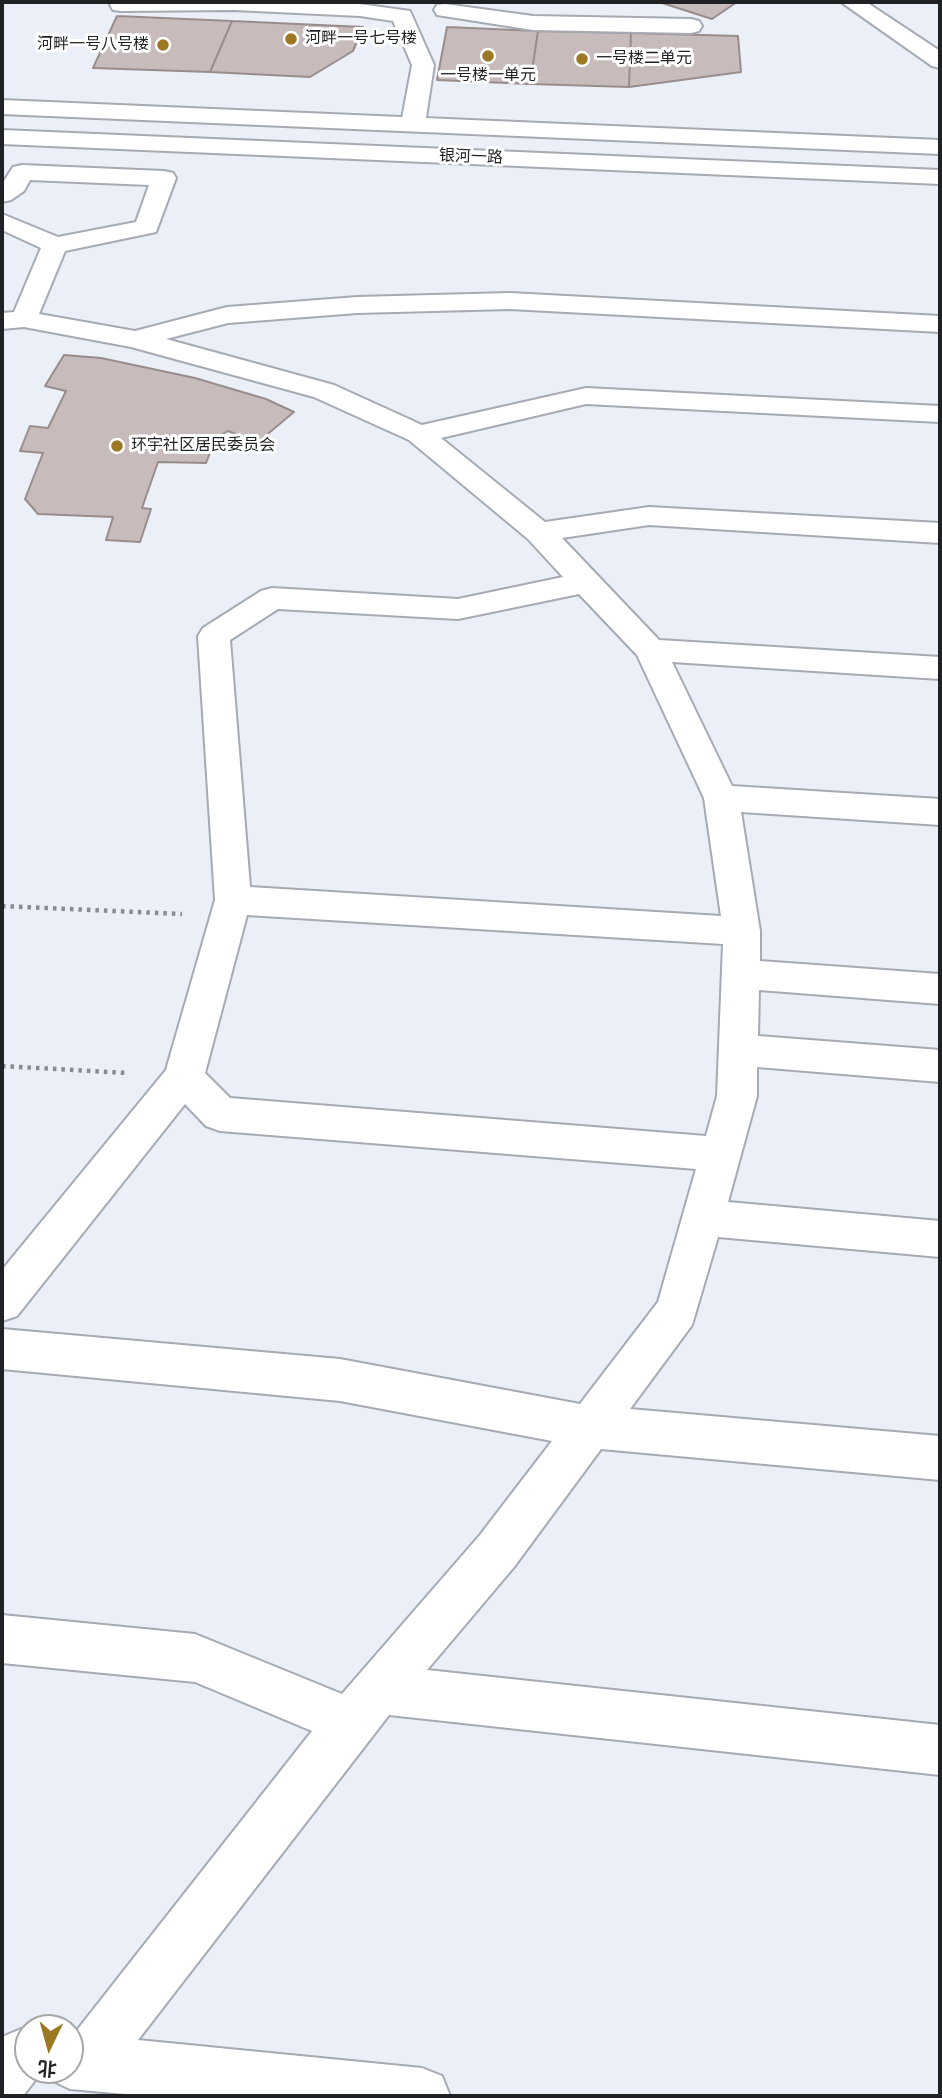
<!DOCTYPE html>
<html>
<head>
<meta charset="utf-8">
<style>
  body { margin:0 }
  #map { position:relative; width:942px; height:2098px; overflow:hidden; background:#eaeff8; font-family:"Fira Sans","Noto Sans SC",sans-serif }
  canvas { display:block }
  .frame { position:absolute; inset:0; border:4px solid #1f2124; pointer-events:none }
  .north { position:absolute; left:14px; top:2014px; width:70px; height:70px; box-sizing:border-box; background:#fff; border:2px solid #a5a6a7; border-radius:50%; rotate:185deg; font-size:19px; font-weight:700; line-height:28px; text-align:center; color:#1f2124 }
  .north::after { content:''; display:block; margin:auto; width:24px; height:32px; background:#9c7823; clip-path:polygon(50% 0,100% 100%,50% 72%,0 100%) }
</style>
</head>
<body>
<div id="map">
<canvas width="942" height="2098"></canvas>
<div class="frame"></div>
<div class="north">北</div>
</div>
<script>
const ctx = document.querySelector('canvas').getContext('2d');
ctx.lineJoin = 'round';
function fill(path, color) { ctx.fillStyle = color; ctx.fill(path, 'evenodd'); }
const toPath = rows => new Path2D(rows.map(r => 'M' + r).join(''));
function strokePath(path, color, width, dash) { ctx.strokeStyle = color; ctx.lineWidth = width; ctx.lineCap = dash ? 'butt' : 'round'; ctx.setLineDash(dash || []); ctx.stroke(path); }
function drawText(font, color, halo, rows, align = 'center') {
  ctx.font = font + ' "Fira Sans","Noto Sans SC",sans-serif'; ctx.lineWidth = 6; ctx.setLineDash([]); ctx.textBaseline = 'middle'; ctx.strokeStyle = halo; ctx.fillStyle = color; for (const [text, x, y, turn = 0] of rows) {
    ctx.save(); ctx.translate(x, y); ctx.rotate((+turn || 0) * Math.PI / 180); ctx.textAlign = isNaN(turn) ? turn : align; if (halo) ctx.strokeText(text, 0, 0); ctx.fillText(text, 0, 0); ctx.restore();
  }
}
const building = toPath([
  [659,2,737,2,712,19,659,2],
  [117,16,232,21,210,72,93,68,117,16],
  [232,21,363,27,353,51,310,77,210,72,232,21],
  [447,27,538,31,530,84,437,80,447,27],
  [538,31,631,33,629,87,530,84,538,31],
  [631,33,738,36,741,72,629,87,631,33],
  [64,355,101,358,195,378,266,399,294,412,258,442,228,431,216,438,206,463,158,462,142,508,151,509,140,542,106,540,113,517,38,514,25,499,43,453,20,451,30,426,48,428,66,391,45,386,64,355]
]);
fill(building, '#c7bcbb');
strokePath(building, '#998d8c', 2);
const minor = toPath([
  [113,2,322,2,360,4,410,11,434,65,425,124,421,129,413,131,405,129,401,124,412,65,393,21,360,16,234,10,121,11,113,10,110,5,113,2],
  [841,2,866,2,940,51,940,68,932,66,841,2],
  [445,4,533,16,691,19,699,21,702,26,699,31,691,33,533,30,437,15,434,10,437,5,445,4],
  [22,165,164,171,173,173,176,178,156,232,65,251,39,314,135,331,227,307,357,297,510,293,940,316,940,332,510,309,357,313,228,323,166,339,334,385,422,425,586,388,940,406,940,422,586,404,441,438,545,522,649,507,940,523,940,543,649,525,562,538,659,640,940,657,940,679,672,662,732,786,940,799,940,825,741,812,760,931,760,961,940,974,940,1004,759,990,758,1036,940,1050,940,1082,757,1067,757,1096,728,1202,940,1221,940,1257,718,1237,692,1325,630,1409,940,1436,940,1480,601,1449,514,1567,427,1670,940,1725,940,1775,389,1715,138,2040,422,2068,442,2076,450,2096,147,2096,70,2089,51,2080,46,2070,70,2070,70,2033,74,2034,312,1731,195,1682,2,1663,2,1615,195,1634,342,1694,480,1535,552,1441,340,1401,2,1369,2,1329,340,1359,580,1404,658,1302,696,1169,220,1131,206,1126,185,1104,17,1316,2,1321,2,1270,166,1070,215,900,198,636,203,628,261,591,272,588,458,599,563,577,528,539,409,440,314,397,131,347,24,327,2,329,2,313,14,312,41,248,2,230,2,214,58,237,136,222,149,185,30,180,24,191,11,200,2,202,2,184,13,167,22,165],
  [579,594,637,655,704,798,721,916,250,887,230,640,278,609,458,619,579,594],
  [247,915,723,944,717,1096,706,1136,230,1098,205,1073,247,915],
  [21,2029,28,2031,28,2070,43,2070,23,2096,2,2096,2,2037,21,2029]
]);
const secondary = toPath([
  [2,100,940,140,940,154,2,114,2,100],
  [2,130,940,170,940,184,2,144,2,130]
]);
strokePath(minor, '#a5aab3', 4);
strokePath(secondary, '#a5aab3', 4);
strokePath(toPath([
  [2,906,182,914],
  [2,1066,127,1073]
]), '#888b91', 4.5, [3.5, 5]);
fill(minor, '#fff');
fill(secondary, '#fff');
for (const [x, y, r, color] of [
  [291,39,7,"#9c7823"],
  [163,45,7,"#9c7823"],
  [488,56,7,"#9c7823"],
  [582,59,7,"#9c7823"],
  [117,446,7,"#9c7823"]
]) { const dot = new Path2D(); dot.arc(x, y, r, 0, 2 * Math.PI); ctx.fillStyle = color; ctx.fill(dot); strokePath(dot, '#fff', 2.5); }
drawText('16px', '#1f2124', '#fff', [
  ["河畔一号七号楼",305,39],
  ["河畔一号八号楼",149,45,"right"],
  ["一号楼二单元",596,59],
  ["一号楼一单元",488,76,"center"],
  ["环宇社区居民委员会",131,446]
], 'left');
drawText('16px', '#1f2124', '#fff', [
  ["银河一路",471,157,2]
]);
</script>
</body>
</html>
